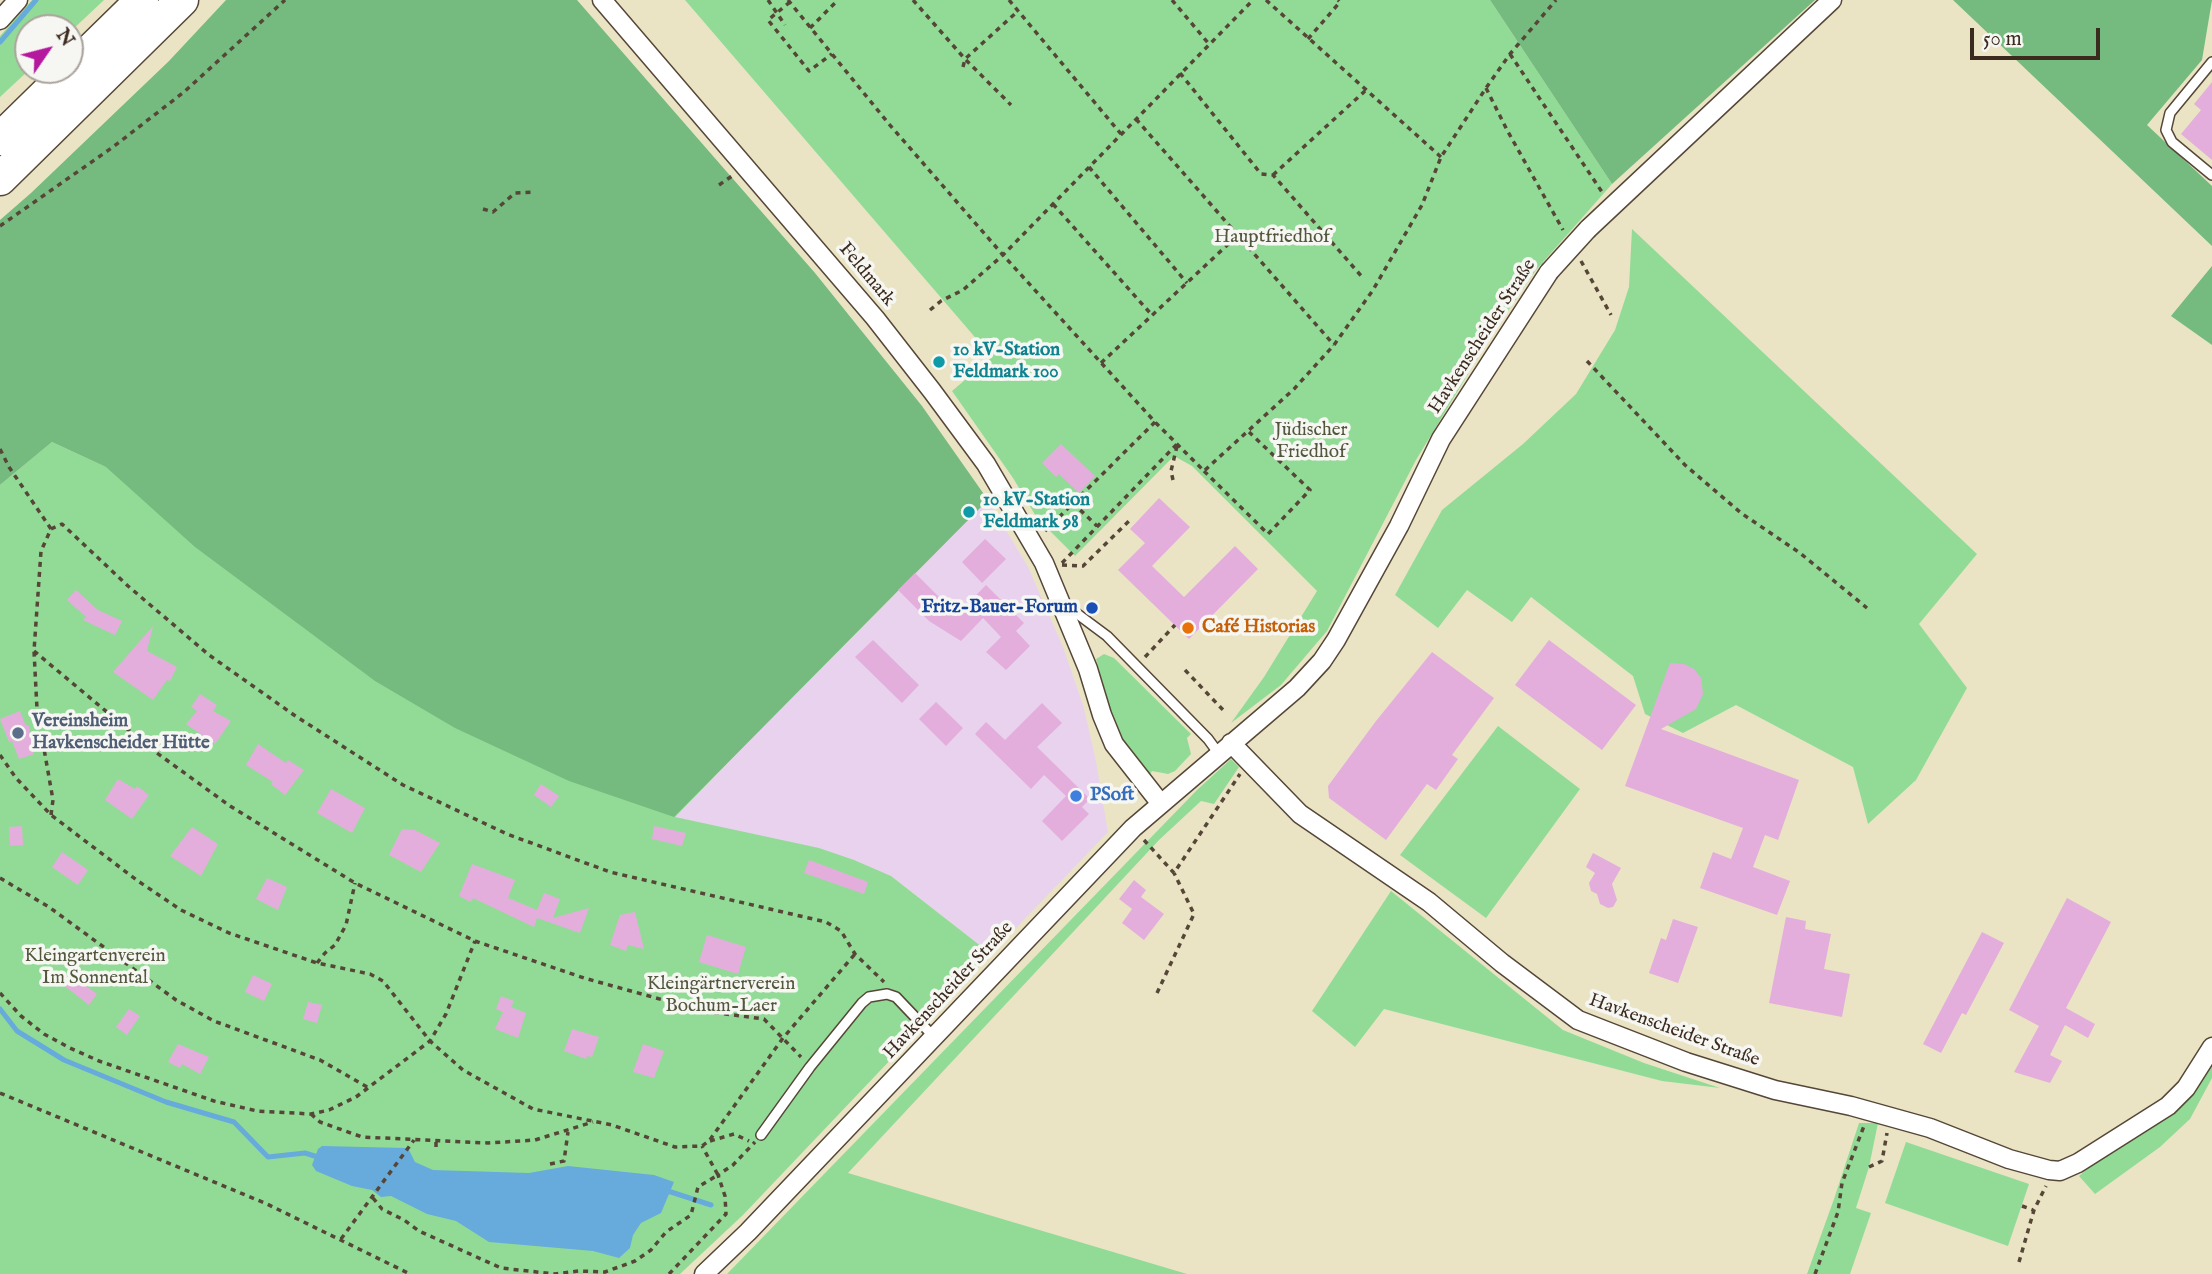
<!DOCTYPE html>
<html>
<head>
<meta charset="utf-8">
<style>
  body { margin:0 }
  #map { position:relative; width:2212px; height:1274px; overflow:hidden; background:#eae4c5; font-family:"IM FELL English",serif }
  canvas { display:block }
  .north { position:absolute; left:14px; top:14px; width:70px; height:70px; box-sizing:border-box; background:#f6f6f2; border:2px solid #aba49d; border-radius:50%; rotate:55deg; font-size:19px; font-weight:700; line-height:28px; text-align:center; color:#3b2a1e }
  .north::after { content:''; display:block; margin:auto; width:24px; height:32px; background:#b5179e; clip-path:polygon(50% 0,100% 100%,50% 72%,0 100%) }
  .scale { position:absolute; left:1970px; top:28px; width:130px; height:32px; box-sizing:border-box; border:4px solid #3b2a1e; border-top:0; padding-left:9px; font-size:21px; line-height:24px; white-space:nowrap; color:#3b2a1e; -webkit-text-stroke:5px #f6f6f2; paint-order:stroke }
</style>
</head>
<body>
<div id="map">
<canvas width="2212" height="1274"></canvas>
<div class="north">N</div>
<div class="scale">50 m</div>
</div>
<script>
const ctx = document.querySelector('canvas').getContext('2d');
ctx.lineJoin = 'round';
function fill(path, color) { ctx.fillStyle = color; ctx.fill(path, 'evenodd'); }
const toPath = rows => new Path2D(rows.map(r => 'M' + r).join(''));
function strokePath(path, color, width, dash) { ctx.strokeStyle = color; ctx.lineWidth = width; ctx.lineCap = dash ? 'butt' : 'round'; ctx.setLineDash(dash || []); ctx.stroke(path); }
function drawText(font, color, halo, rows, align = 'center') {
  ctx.font = font + ' "IM FELL English",serif'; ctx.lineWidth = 7; ctx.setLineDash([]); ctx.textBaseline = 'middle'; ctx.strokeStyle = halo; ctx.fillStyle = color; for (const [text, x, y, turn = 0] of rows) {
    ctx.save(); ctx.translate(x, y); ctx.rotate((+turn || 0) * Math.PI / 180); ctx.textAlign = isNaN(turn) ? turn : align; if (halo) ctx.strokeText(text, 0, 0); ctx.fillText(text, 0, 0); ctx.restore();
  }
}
fill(toPath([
  [988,500,1028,567,1063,647,1083,705,1095,756,1108,832,991,954,891,876,674,817]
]), '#e9d2ed');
fill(toPath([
  [32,0,104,0,70,32,70,28,28,28,29,70,0,97,0,36],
  [685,0,1490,0,1612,184,1536,270,1494,331,1416,460,1327,631,1281,685,1231,723,1264,677,1317,591,1192,466,1174,456,1075,556,1037,518,1013,478,952,391,992,357],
  [1632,229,1977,554,1919,624,1967,688,1916,780,1868,824,1853,767,1736,705,1683,733,1645,714,1633,676,1531,597,1512,622,1467,590,1438,628,1395,595,1442,510,1523,444,1576,394,1615,330,1629,287],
  [52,442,104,466,851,636,675,817,819,848,854,860,891,876,991,954,743,1215,680,1274,0,1274,0,485],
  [1104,654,1114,658,1191,734,1187,738,1191,754,1175,771,1168,774,1152,771,1149,776,1121,737,1111,713,1096,659],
  [1498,726,1580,789,1486,918,1400,855],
  [1231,759,1239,767,1214,804,1201,801,1159,840,848,1173,1187,1274,727,1274,1197,790],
  [1391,891,1563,1030,1644,1063,1720,1088,1662,1081,1384,1009,1355,1047,1312,1011],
  [2212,1060,2212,1078,2190,1119,2160,1147,2095,1194,2079,1176],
  [1859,1123,1878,1123,1869,1167,1856,1208,1871,1213,1850,1274,1807,1274,1834,1199],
  [1906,1142,2029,1184,2008,1246,1885,1203]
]), '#92db96');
fill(toPath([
  [226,0,577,0,815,273,922,406,988,500,674,817,569,781,455,728,375,681,195,547,106,467,52,442,0,485,0,220,31,193,169,61],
  [1490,0,1815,0,1612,184],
  [1953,0,2212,0,2202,60,2147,125,2212,186,2212,246],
  [2212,266,2212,345,2171,316]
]), '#75bb7f');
fill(toPath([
  [322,1146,406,1148,409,1150,415,1162,433,1170,529,1173,568,1166,654,1175,674,1182,661,1213,641,1223,633,1235,630,1248,619,1258,593,1251,489,1242,456,1221,427,1214,391,1196,381,1197,372,1190,352,1186,316,1171,312,1165,318,1149]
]), '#67abdc');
strokePath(toPath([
  [0,42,36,0],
  [0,1009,17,1031,64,1060,166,1102,234,1122,268,1157,305,1153,321,1158],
  [664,1192,671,1192,711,1205]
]), '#67abdc', 5);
fill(toPath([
  [2212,82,2212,160,2181,134,2201,110,2194,104],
  [1061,444,1095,476,1079,493,1059,474,1056,477,1042,463],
  [1159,498,1190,527,1152,566,1184,597,1235,546,1258,569,1189,639,1118,570,1145,543,1130,529],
  [985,539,1006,559,982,583,962,562],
  [915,573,957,615,986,585,1024,623,1016,631,1030,646,1006,670,986,652,1001,637,983,618,961,641,929,621,898,590],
  [76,590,98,610,122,621,115,635,83,620,86,617,67,600],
  [153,626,147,651,177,667,170,681,167,680,153,700,113,672],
  [873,640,919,685,902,703,855,657],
  [1549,640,1636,705,1602,750,1515,685],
  [1432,652,1494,698,1452,755,1458,759,1436,790,1427,784,1386,840,1329,798,1328,786,1376,721],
  [1670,663,1684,664,1694,669,1701,678,1703,694,1696,709,1661,729,1799,780,1778,840,1765,835,1753,867,1790,881,1777,915,1700,888,1713,852,1731,859,1743,828,1625,786],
  [200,694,217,705,213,711,231,721,215,744,186,724,197,711,191,707],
  [936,702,963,728,946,746,919,719],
  [1042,703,1062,723,1037,747,1090,799,1082,807,1089,814,1062,841,1042,821,1066,796,1044,775,1031,789,975,734,986,722,1005,740],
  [20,711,25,724,29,726,34,754,19,759,12,741,9,742,0,719],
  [258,744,286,763,288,760,304,770,285,795,271,784,273,782,246,765],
  [118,779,135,789,137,786,149,795,132,819,105,800],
  [541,784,559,796,551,807,534,795],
  [331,789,365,808,352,833,317,813],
  [22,826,23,845,10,846,9,827],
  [654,826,686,833,682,846,652,839],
  [192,827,218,844,201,876,170,856],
  [402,829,415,830,440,843,421,872,389,855],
  [62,852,88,870,78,885,52,867],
  [1593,853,1621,868,1612,884,1617,900,1613,907,1608,908,1600,904,1597,894,1591,891,1589,883,1595,873,1586,867],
  [809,860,868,882,864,894,804,873],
  [472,864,515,880,508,898,537,910,544,893,560,899,553,918,589,908,580,933,537,918,534,927,473,898,471,902,459,896],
  [267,878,287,887,278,910,256,899],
  [1134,880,1146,890,1141,897,1164,914,1144,940,1122,923,1132,909,1119,899],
  [2067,898,2111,922,2066,1008,2095,1024,2088,1038,2065,1025,2050,1055,2062,1061,2050,1083,2014,1072,2039,1026,2009,1010],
  [635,912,644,949,628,945,626,951,610,945,620,915],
  [1786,917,1806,921,1805,929,1831,934,1824,969,1850,974,1842,1017,1769,1003],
  [1673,919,1698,927,1678,983,1649,973,1661,938,1666,940],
  [1982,932,2004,943,1966,1015,1962,1013,1941,1053,1923,1044],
  [707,935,746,947,738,974,699,962],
  [70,974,97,994,89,1005,62,984],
  [253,975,272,984,264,1001,245,992],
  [501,996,514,1001,511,1007,526,1013,518,1038,495,1029,503,1012,496,1009],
  [308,1002,322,1005,317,1023,303,1019],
  [129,1009,140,1016,127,1035,116,1027],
  [572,1029,599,1037,592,1057,587,1056,586,1059,564,1051],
  [178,1044,209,1057,200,1074,182,1064,180,1068,168,1062],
  [643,1044,664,1051,654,1078,633,1072]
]), '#e3aedc');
const lane = toPath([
  [2212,62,2170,113,2166,130,2172,142,2212,175],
  [1064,604,1107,636,1208,739,1219,754],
  [761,1135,810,1067,862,1003,869,997,887,994,896,997,934,1037]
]);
const street = toPath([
  [602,0,875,318,932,391,986,464,1044,563,1088,669,1102,715,1114,744,1161,804],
  [0,20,18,0],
  [1588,229,1832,0],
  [1231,743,1300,814,1429,902,1502,963,1578,1020,1686,1062,1775,1090,1851,1106,1930,1128,2009,1159,2049,1170,2060,1171,2078,1163,2168,1106,2186,1088,2212,1047],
  [704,1274,748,1232,1133,828,1297,688,1322,661,1336,640,1399,526,1441,439,1549,272]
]);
const highway = toPath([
  [0,139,142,0],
  [0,179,182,0]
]);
strokePath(lane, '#554637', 12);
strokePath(street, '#554637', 21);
strokePath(highway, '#554637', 35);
strokePath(toPath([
  [768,0,785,25],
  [788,0,889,124,1003,255,1155,422,1204,471,1294,389,1334,345,1373,290,1422,205,1441,157,1486,88,1510,54,1556,0],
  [913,0,965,59,1011,105],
  [1009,0,1121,134],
  [1172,0,1209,44],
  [1266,0,1441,157],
  [790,2,768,20,809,71,832,54],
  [810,28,838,0],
  [1308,39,1340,2,1338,0],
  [1510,54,1602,192],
  [963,67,965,59,1018,11],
  [1180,73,1261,174,1273,175,1363,278],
  [1486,88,1507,130,1563,230],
  [1136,119,1334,345],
  [1089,167,1187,283],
  [1273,175,1365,91],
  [719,185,732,176],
  [1053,204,1151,314],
  [483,209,493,212,515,193,535,192],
  [0,226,113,147,184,92,285,0],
  [1581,261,1611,315],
  [930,310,941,301,963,290,1003,255,1253,0],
  [1587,361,1685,465,1741,513,1800,553,1867,608],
  [1101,363,1237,236],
  [0,449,9,467,51,529],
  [1204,471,1268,534,1310,490,1249,432],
  [1173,480,1171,471,1177,446],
  [1073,503,1097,526],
  [1045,531,1155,422],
  [1062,563,1177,444],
  [1062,565,1083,566,1129,521,1131,524],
  [34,651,150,748,230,806,355,883,475,941,584,978,703,1011,764,1019,801,1057],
  [1145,657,1175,625],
  [1185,670,1225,712],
  [0,755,16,778,51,815,138,881,181,910,229,933,317,963,370,974,383,981,430,1041,463,1070,533,1109,612,1125,675,1147,702,1146,709,1141,783,1038,855,954],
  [51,815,53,800,37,709,34,651,41,551,51,529,62,524,128,586,209,655,294,715,403,785,507,834,610,872,826,922,841,931,855,954,884,982],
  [1144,840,1174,873,1240,774],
  [0,878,49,907,176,1000,214,1021,320,1060,369,1088],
  [317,963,325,953,335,945,346,925,355,883],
  [0,993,21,1016,44,1034,70,1048,99,1061,214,1101,257,1111,311,1114,329,1110,356,1097,430,1041,446,1014,475,941],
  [1157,993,1194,914,1174,873],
  [0,1093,267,1204,410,1274],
  [311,1114,320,1122,362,1137,488,1143,535,1140,593,1122],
  [710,1141,734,1134,749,1141],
  [436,1142,436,1152],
  [550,1164,564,1161,568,1132],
  [1869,1167,1882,1161,1887,1133],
  [373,1198,382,1209,404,1220,419,1231,501,1268,555,1274,579,1271,605,1272,635,1261,651,1250,666,1232,691,1215,698,1187,718,1175,702,1146],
  [2022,1206,2033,1210],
  [341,1239,414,1140],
  [2019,1262,2034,1210,2046,1186],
  [669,1274,726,1214,725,1196,718,1175,733,1165,755,1142],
  [1815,1274,1838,1212,1842,1183,1864,1126]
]), '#554637', 3.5, [5, 5]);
strokePath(lane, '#fff', 9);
strokePath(street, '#fff', 18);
strokePath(highway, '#fff', 32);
const streetBridge = toPath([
  [1549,272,1588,229]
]);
strokePath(streetBridge, '#554637', 21, []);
strokePath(streetBridge, '#fff', 18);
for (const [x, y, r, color] of [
  [939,362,7,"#0f9aa8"],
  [969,512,7,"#0f9aa8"],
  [1092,608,7,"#1a4fb4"],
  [1188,628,7,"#e8710a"],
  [18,733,7,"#5c6f8a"],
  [1076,796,7,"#3f7fe0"]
]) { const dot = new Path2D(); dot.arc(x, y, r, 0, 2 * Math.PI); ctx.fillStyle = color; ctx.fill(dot); strokePath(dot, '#f6f6f2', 2.5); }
drawText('19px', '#51563c', '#f6f6f2', [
  ["Hauptfriedhof",1272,238],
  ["Jüdischer",1311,431],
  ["Friedhof",1311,453],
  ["Kleingartenverein",95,957],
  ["Im Sonnental",95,979],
  ["Kleingärtnerverein",721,985],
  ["Bochum-Laer",721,1007]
]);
drawText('19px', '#3b2a1e', '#f6f6f2', [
  ["Feldmark",866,275,50],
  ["Havkenscheider Straße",1483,337,-57],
  ["Havkenscheider Straße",949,991,-47],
  ["Havkenscheider Straße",1674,1031,20]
]);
drawText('bold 19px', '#0d838f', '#f6f6f2', [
  ["10 kV-Station",953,351],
  ["Feldmark 100",953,373],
  ["10 kV-Station",983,501],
  ["Feldmark 98",983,523]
], 'left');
drawText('bold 19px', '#164399', '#f6f6f2', [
  ["Fritz-Bauer-Forum",1078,608]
], 'right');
drawText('bold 19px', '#c56008', '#f6f6f2', [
  ["Café Historias",1202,628]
], 'left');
drawText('bold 19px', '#4e5e75', '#f6f6f2', [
  ["Vereinsheim",32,722],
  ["Havkenscheider Hütte",32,744]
], 'left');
drawText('bold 19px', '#366cbe', '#f6f6f2', [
  ["PSoft",1090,796]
], 'left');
</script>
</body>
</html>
